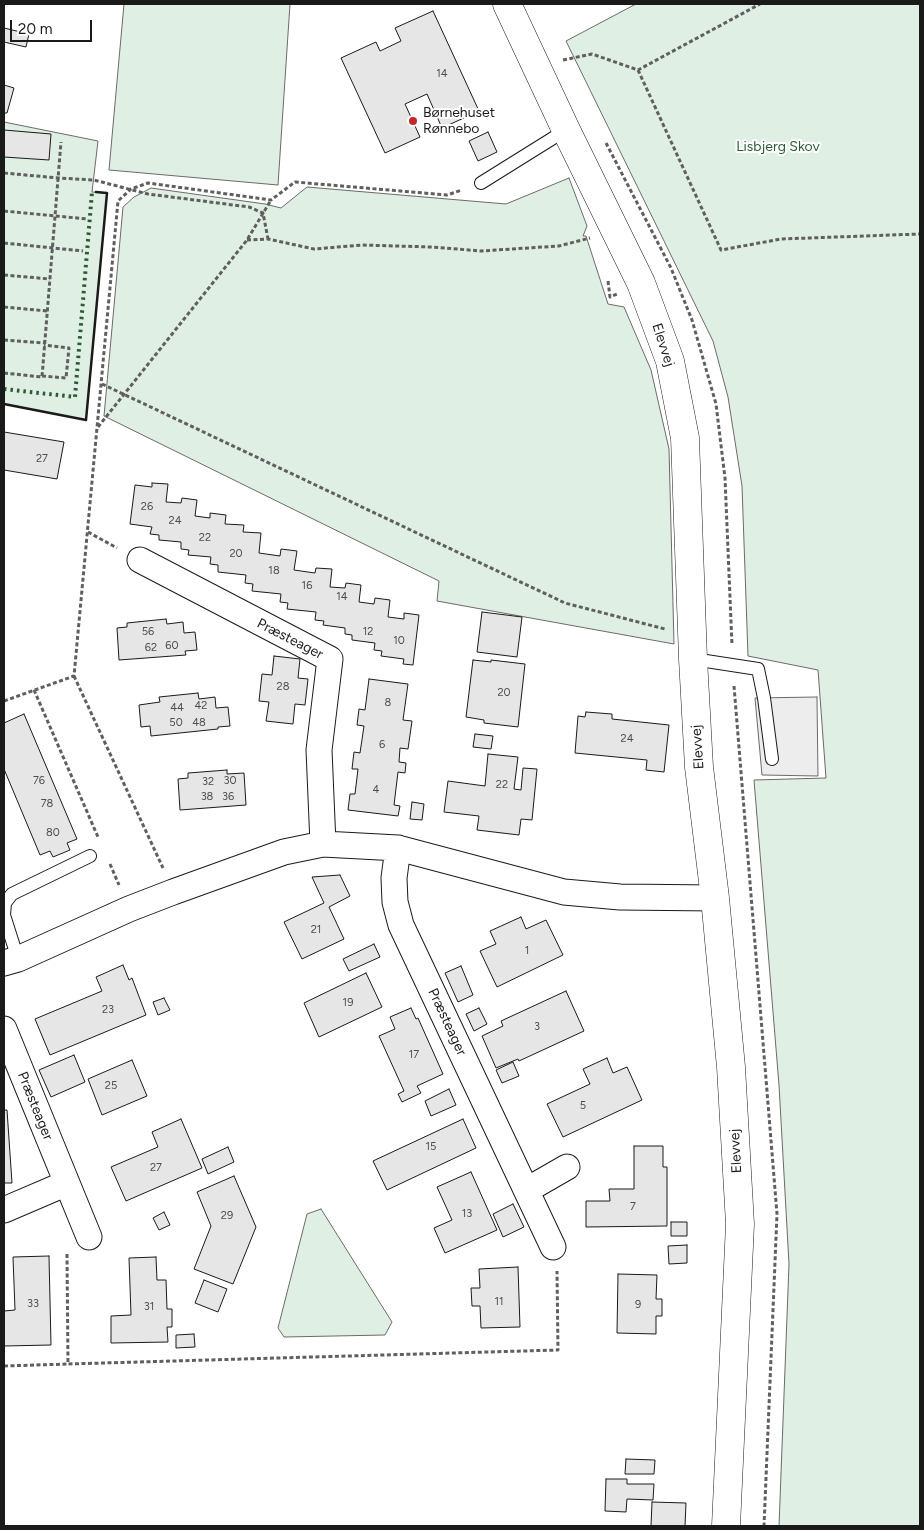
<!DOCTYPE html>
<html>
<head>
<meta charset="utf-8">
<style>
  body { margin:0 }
  #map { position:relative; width:924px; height:1530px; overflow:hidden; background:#fff; font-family:Figtree,sans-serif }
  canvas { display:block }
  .frame { position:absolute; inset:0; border:5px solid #1a1a1a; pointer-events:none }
  .scale { position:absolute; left:10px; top:20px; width:82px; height:22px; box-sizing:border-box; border:2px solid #1a1a1a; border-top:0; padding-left:6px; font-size:15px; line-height:18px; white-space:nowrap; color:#1a1a1a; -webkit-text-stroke:4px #fff; paint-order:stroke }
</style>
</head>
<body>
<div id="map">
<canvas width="924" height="1530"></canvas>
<div class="frame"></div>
<div class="scale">20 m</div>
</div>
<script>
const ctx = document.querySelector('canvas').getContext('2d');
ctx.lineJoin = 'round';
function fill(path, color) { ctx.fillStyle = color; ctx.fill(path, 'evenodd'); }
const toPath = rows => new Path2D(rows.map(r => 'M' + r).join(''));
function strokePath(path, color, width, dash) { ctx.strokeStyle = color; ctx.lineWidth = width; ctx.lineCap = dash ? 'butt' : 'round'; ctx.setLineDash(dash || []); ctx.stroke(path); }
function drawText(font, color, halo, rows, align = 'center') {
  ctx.font = font + ' Figtree,sans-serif'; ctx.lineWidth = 4; ctx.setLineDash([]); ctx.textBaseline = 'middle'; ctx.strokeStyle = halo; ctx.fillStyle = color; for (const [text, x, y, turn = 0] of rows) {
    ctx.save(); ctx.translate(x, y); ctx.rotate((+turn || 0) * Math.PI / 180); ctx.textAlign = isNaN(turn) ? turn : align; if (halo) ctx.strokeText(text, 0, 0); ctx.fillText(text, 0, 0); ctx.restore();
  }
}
const green = toPath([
  [124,4,290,4,278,185,109,170,124,4],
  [636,4,920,4,920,1526,779,1526,789,1264,779,1085,754,780,826,778,818,670,748,656,742,486,728,397,713,341,566,41,636,4],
  [4,122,98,141,92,192,107,193,86,420,4,404,4,122],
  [569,178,587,226,583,236,586,236,608,304,624,307,651,370,669,449,674,644,437,601,439,581,104,416,123,207,134,197,151,188,265,204,281,208,307,187,506,204,569,178],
  [321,1209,392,1322,385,1335,284,1337,278,1328,307,1214,321,1209]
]);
fill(green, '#e0efe3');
strokePath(green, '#6a6a6a', 1);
const parking = toPath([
  [817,697,818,776,762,775,755,698,817,697]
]);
fill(parking, '#ededed');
strokePath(parking, '#6a6a6a', 1);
const building = toPath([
  [433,11,479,111,442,128,427,94,405,104,420,137,385,153,341,58,376,42,380,51,401,41,395,28,433,11],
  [4,28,29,34,26,47,4,42,4,28],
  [4,85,14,88,7,113,4,113,4,85],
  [4,130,51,134,49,160,4,157,4,130],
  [488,132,497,152,478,161,469,141,488,132],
  [4,432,64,442,57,479,4,470,4,432],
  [152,483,168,484,166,502,181,503,182,498,197,500,195,516,210,518,210,513,226,515,225,524,244,525,243,532,261,533,259,553,280,556,281,549,297,551,294,570,315,573,316,568,332,569,330,587,345,588,346,583,361,585,359,602,374,604,375,598,390,600,388,617,404,619,404,613,419,615,413,665,403,664,404,659,381,656,382,651,374,650,375,643,352,640,352,635,345,634,345,628,323,625,324,621,315,620,316,612,287,609,288,603,280,602,281,594,252,591,253,584,245,583,246,575,218,572,218,565,210,564,211,557,188,555,189,550,181,549,181,542,159,540,159,535,150,534,152,527,130,524,135,485,152,487,152,483],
  [482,612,522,617,517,657,477,652,482,612],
  [166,619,167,624,183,622,184,633,195,632,197,650,185,651,186,655,119,660,117,628,127,627,127,623,166,619],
  [274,656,300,659,298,678,308,679,305,705,295,704,293,724,266,721,269,702,259,701,262,674,272,675,274,656],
  [473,660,491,662,491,660,525,664,518,727,484,723,484,720,466,717,473,660],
  [369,679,408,684,403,720,412,721,408,749,400,748,399,762,406,763,405,773,398,772,394,805,400,806,398,816,348,810,350,794,355,794,358,769,352,769,354,752,360,753,364,726,357,725,359,709,365,710,369,679],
  [198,693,199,699,215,697,216,708,228,707,230,726,218,727,218,729,151,736,150,726,141,727,139,705,160,702,159,697,198,693],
  [586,712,612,714,612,719,669,725,664,772,646,770,647,760,575,753,578,716,585,717,586,712],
  [24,714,77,839,67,843,70,850,53,857,50,851,40,855,4,769,4,723,24,714],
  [475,734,493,736,491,749,473,747,475,734],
  [488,754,518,757,514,789,521,790,523,768,537,769,532,820,521,819,519,835,477,830,479,816,444,812,448,781,485,786,488,754],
  [227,770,227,774,244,773,246,805,180,810,178,779,188,778,188,773,227,770],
  [412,802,424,804,422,820,410,819,412,802],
  [340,875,350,896,329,907,344,939,302,959,284,922,324,903,312,877,340,875],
  [521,917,526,929,546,920,563,955,497,987,480,951,496,944,490,931,521,917],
  [374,944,380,957,349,971,343,959,374,944],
  [123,965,129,980,132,978,146,1015,50,1055,35,1019,102,991,96,977,123,965],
  [461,966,473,995,458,1002,445,973,461,966],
  [366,973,382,1007,319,1037,304,1003,366,973],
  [566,991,584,1031,519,1061,518,1059,496,1068,482,1036,503,1026,501,1021,566,991],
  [164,998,170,1010,158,1015,153,1002,164,998],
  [411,1008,416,1019,418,1018,443,1074,417,1086,421,1093,402,1102,398,1094,404,1091,379,1036,395,1029,390,1017,411,1008],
  [479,1008,487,1024,474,1031,466,1014,479,1008],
  [74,1055,85,1082,51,1097,39,1070,74,1055],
  [607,1058,613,1073,627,1067,642,1100,563,1137,547,1104,590,1084,583,1069,607,1058],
  [132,1060,147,1096,102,1115,88,1079,132,1060],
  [513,1062,519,1076,502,1083,496,1070,513,1062],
  [449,1089,456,1105,431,1116,425,1101,449,1089],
  [4,1110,7,1110,12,1183,4,1183,4,1110],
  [181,1119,202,1168,126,1201,111,1167,158,1147,152,1132,181,1119],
  [463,1119,476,1148,387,1190,373,1161,463,1119],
  [634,1146,663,1146,663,1167,667,1167,667,1226,586,1227,586,1201,610,1201,609,1189,634,1189,634,1146],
  [228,1147,234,1162,208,1174,202,1159,228,1147],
  [471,1172,497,1230,445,1253,434,1228,452,1220,437,1187,471,1172],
  [234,1176,256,1227,233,1284,194,1269,211,1226,197,1192,234,1176],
  [513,1204,524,1227,503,1237,493,1214,513,1204],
  [164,1212,170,1225,159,1230,153,1218,164,1212],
  [671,1222,687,1222,687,1236,671,1236,671,1222],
  [687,1245,687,1263,669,1264,668,1246,687,1245],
  [49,1256,51,1345,4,1346,4,1311,15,1310,13,1257,49,1256],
  [156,1257,157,1280,166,1280,167,1309,172,1309,172,1327,167,1327,168,1342,111,1343,111,1316,131,1315,129,1258,156,1257],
  [518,1267,520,1327,481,1328,480,1306,472,1306,471,1288,480,1288,479,1269,518,1267],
  [618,1274,657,1275,656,1299,662,1299,662,1316,656,1316,656,1334,617,1333,618,1274],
  [204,1280,227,1289,218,1312,195,1303,204,1280],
  [194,1334,195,1347,176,1348,176,1335,194,1334],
  [626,1459,655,1460,654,1474,625,1474,626,1459],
  [606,1479,627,1479,627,1484,654,1484,653,1500,627,1499,626,1512,605,1511,606,1479],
  [652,1502,686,1503,685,1526,651,1526,652,1502]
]);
fill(building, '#e6e6e6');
strokePath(building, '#1a1a1a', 1);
const service = toPath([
  [481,183,566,130],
  [693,659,758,669,764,698,772,759],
  [18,959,4,915,5,903,12,894,90,856]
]);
const minor = toPath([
  [140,560,330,659,319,750,323,844],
  [398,848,394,878,395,902,401,925,553,1247],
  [4,963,18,959,129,909,173,892,284,852,323,844,398,848,564,892,620,897,715,898],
  [4,1029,89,1237],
  [527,1190,567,1167],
  [4,1210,67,1183]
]);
const tertiary = toPath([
  [507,4,566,130,641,283,670,361,685,438,693,659,699,767,715,898,731,1067,740,1224,726,1526]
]);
strokePath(service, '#1a1a1a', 14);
strokePath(minor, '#1a1a1a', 27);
strokePath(tertiary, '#1a1a1a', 29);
strokePath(toPath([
  [563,60,592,54,638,70,760,4],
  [638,70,721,250,781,239,920,234],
  [606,143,671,268,692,320,716,404,725,478,732,645],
  [4,173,58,178,94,180,148,194,249,207,263,213,268,239],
  [4,211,87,219],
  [247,240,268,239,314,249,362,245,432,247,481,251,559,246,590,238],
  [4,243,83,251],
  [4,275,50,279],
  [608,281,610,297,617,294],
  [4,307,47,311],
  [4,340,45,343],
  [4,373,42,377,61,142],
  [42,376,66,378,69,348,44,345],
  [102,384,565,603,665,629],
  [98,427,247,240,271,200],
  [88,532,117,548],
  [74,676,163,868],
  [734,686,777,1214,764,1526],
  [34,690,98,837],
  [4,701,74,676,118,201,131,189,148,183,271,200,295,182,447,195,462,190],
  [110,864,119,885],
  [67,1254,68,1364,558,1350,557,1271],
  [4,1366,68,1364]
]), '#5f5f5f', 3, [4, 2.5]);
strokePath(service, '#fff', 12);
strokePath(minor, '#fff', 25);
strokePath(tertiary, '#fff', 28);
strokePath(toPath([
  [4,389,75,397,92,192]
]), '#2b5a34', 4, [2.5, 4]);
strokePath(toPath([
  [4,404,86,420,107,193,96,192]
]), '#1a1a1a', 2.5);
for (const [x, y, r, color] of [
  [413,121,5,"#c62828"]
]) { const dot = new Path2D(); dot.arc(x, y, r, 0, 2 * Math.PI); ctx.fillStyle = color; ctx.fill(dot); strokePath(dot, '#fff', 2); }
drawText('11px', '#4d4d4d', null, [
  ["14",442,74],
  ["27",42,459],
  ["26",147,507],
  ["24",175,521],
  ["22",205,538],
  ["20",236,554],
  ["18",274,571],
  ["16",307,586],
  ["14",342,597],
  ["56",148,632],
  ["12",368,632],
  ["10",399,641],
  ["60",172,646],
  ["62",151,648],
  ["28",283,687],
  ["20",504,693],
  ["8",388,703],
  ["42",201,706],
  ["44",177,708],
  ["50",176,723],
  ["48",199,723],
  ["24",627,739],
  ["6",382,745],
  ["76",39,781],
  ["30",230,781],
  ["32",208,782],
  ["22",502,785],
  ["4",376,790],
  ["38",207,797],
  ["36",228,797],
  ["78",47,804],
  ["80",53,833],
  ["21",316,930],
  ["1",527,951],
  ["19",348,1003],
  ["23",108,1010],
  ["3",537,1027],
  ["17",414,1055],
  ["25",111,1086],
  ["5",583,1106],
  ["15",431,1147],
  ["27",156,1168],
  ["7",633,1207],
  ["13",467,1214],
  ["29",227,1216],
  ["11",499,1302],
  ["33",33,1304],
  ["9",638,1305],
  ["31",149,1307]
]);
drawText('14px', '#1a1a1a', '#fff', [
  ["Børnehuset",423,113],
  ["Rønnebo",423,129]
], 'left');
drawText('14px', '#2b5a34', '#fff', [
  ["Lisbjerg Skov",778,147]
]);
drawText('14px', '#1a1a1a', '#fff', [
  ["Elevvej",663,345,72],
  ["Præsteager",290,639,27],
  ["Elevvej",698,747,-94],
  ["Præsteager",447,1022,65],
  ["Præsteager",35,1106,68],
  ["Elevvej",736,1151,-93]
]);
</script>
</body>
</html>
